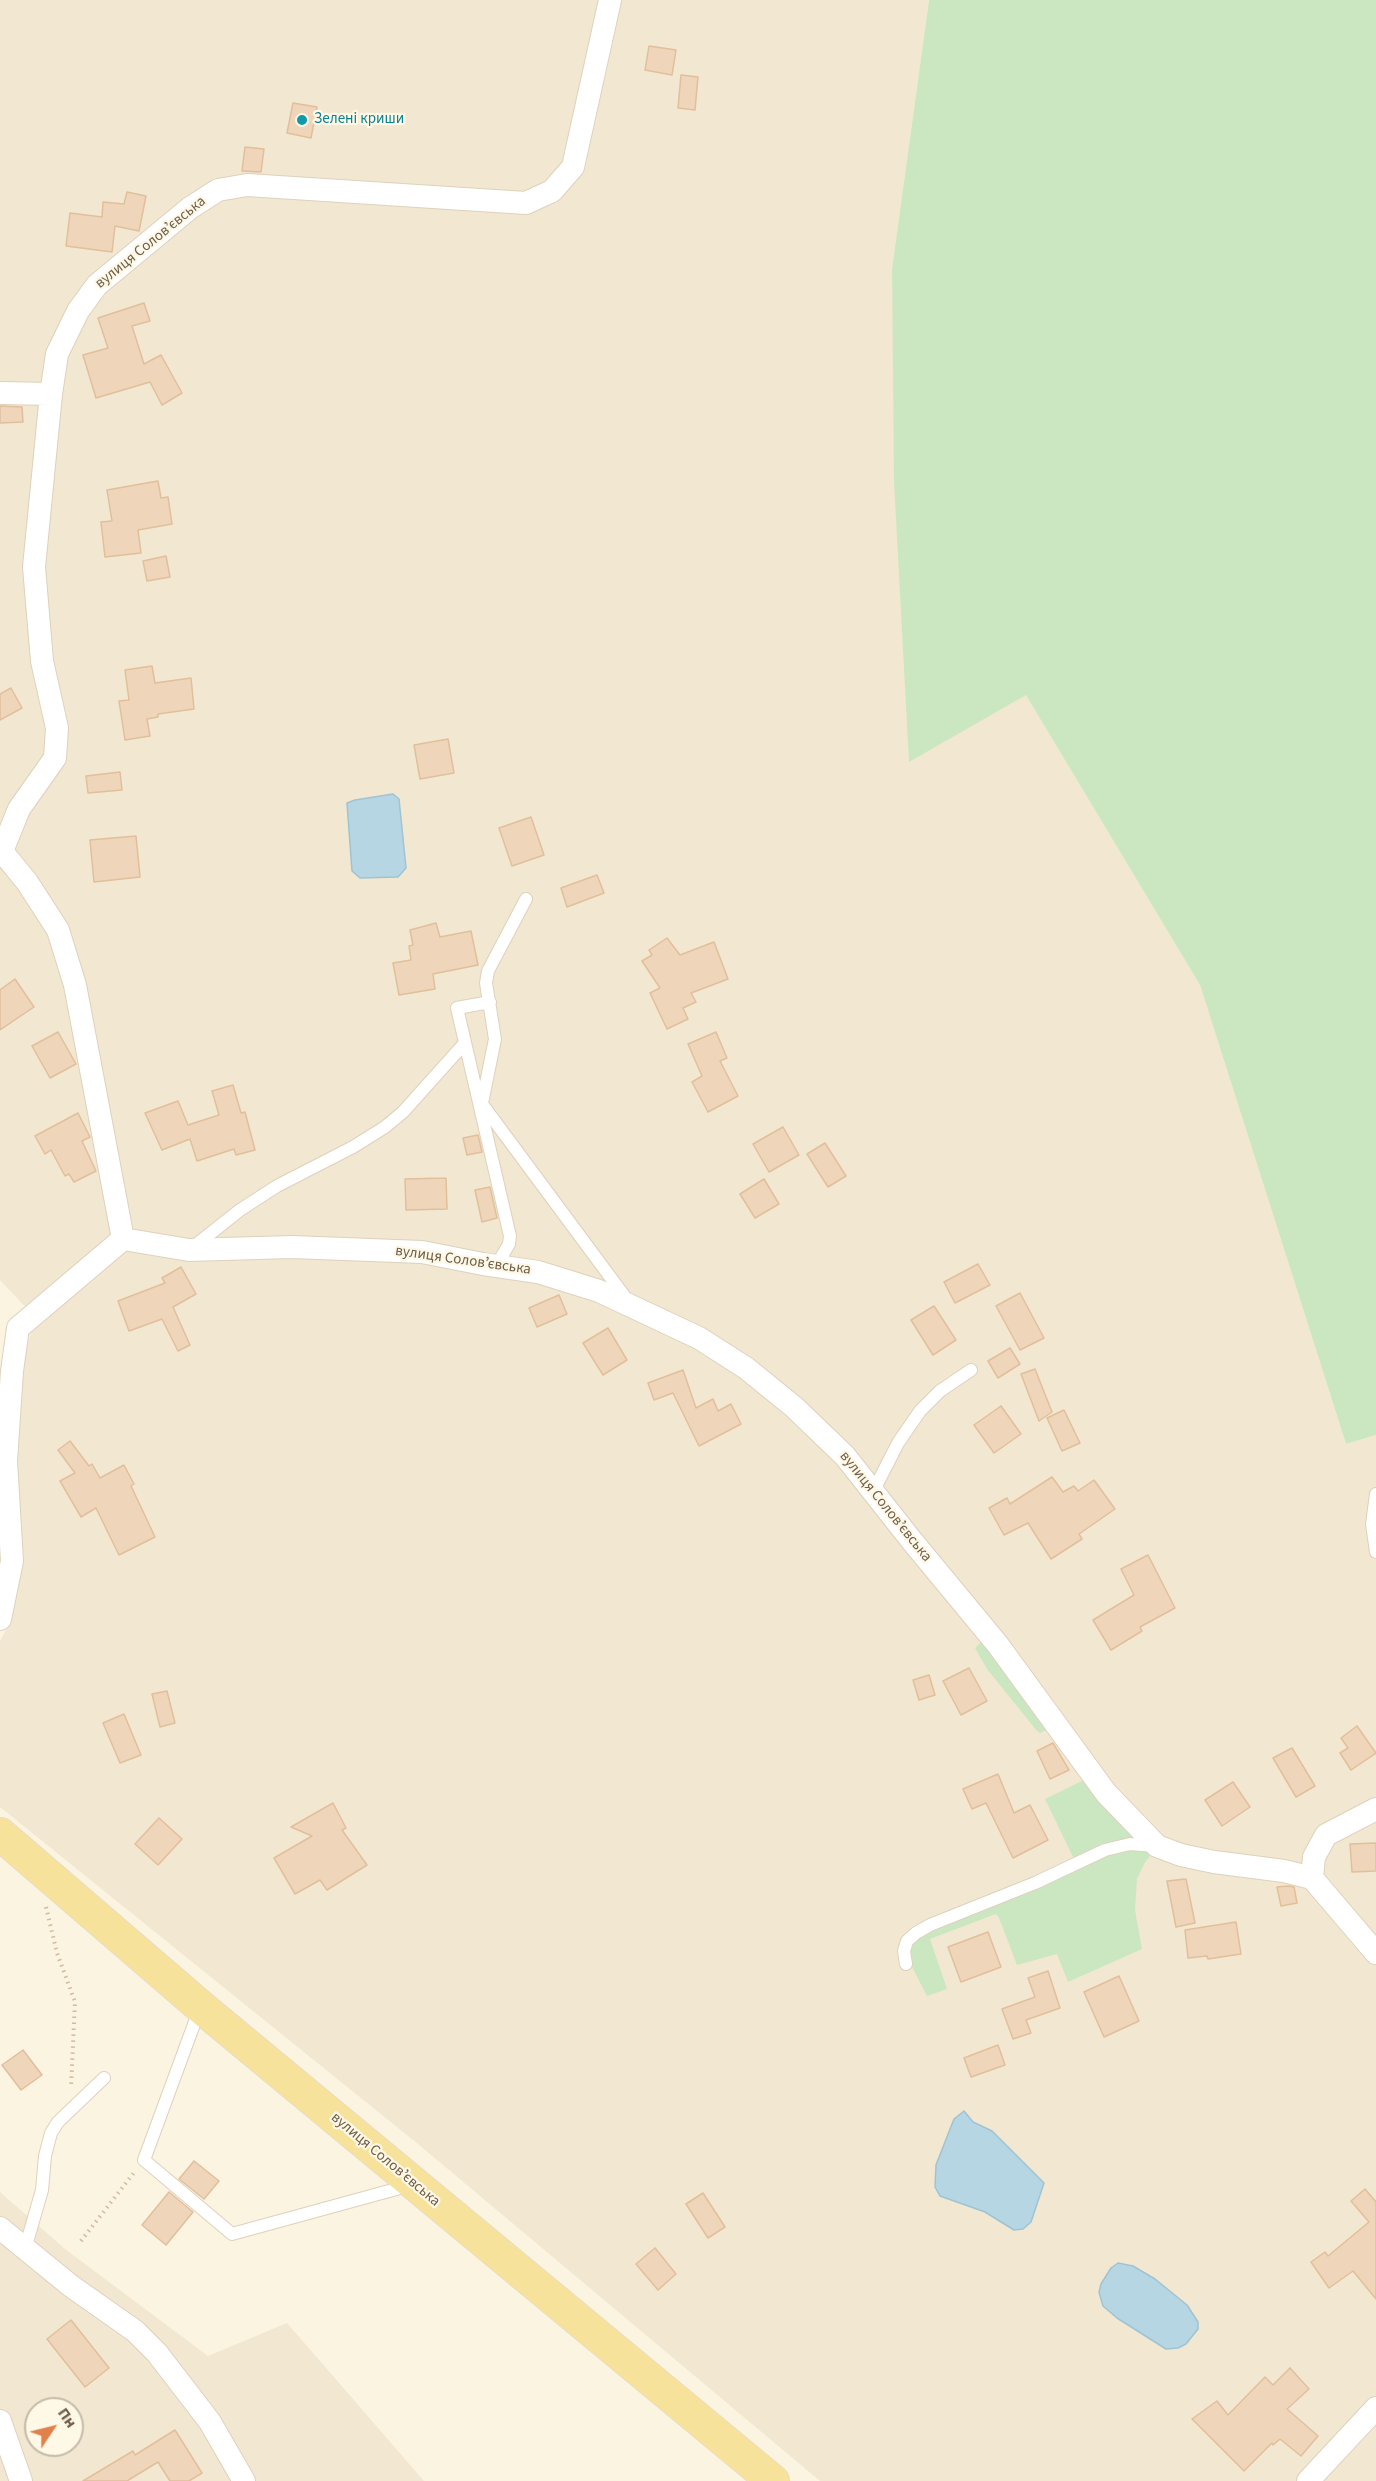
<!DOCTYPE html>
<html>
<head>
<meta charset="utf-8">
<style>
  body { margin:0 }
  #map { position:relative; width:1376px; height:2481px; overflow:hidden; background:#fbf4e1; font-family:"Source Sans 3",sans-serif }
  canvas { display:block }
  .north { position:absolute; left:24px; top:2397px; width:60px; height:60px; box-sizing:border-box; background:#fef8e7; border:2px solid #c6baa8; border-radius:50%; rotate:55deg; font-size:16px; font-weight:700; line-height:24px; text-align:center; color:#715d49 }
  .north::after { content:''; display:block; margin:auto; width:21px; height:27px; background:#e0814b; clip-path:polygon(50% 0,100% 100%,50% 72%,0 100%) }
</style>
</head>
<body>
<div id="map">
<canvas width="1376" height="2481"></canvas>
<div class="north">Пн</div>
</div>
<script>
const ctx = document.querySelector('canvas').getContext('2d');
ctx.lineJoin = 'round';
function fill(path, color) { ctx.fillStyle = color; ctx.fill(path, 'evenodd'); }
const toPath = rows => new Path2D(rows.map(r => 'M' + r).join(''));
function strokePath(path, color, width, dash) { ctx.strokeStyle = color; ctx.lineWidth = width; ctx.lineCap = dash ? 'butt' : 'round'; ctx.setLineDash(dash || []); ctx.stroke(path); }
function drawText(font, color, halo, rows, align = 'center') {
  ctx.font = font + ' "Source Sans 3",sans-serif'; ctx.lineWidth = 4.5; ctx.setLineDash([]); ctx.textBaseline = 'middle'; ctx.strokeStyle = halo; ctx.fillStyle = color; for (const [text, x, y, turn = 0] of rows) {
    ctx.save(); ctx.translate(x, y); ctx.rotate((+turn || 0) * Math.PI / 180); ctx.textAlign = isNaN(turn) ? turn : align; if (halo) ctx.strokeText(text, 0, 0); ctx.fillText(text, 0, 0); ctx.restore();
  }
}
fill(toPath([
  [0,0,929,0,892,269,909,761,1026,694,1200,985,1346,1444,1376,1435,1376,2481,820,2481,418,2144,0,1807,0,1641,12,1619,17,1384,35,1317,0,1280],
  [0,2192,65,2249,208,2356,287,2323,424,2481,0,2481],
  [36,2409,72,2409,72,2445,36,2445]
]), '#f2e7d0');
fill(toPath([
  [929,0,1376,0,1376,1435,1346,1444,1200,985,1026,695,909,762,894,481,892,269],
  [983,1640,1048,1729,1040,1733,1037,1731,987,1669,975,1648],
  [1086,1779,1138,1839,1074,1859,1045,1799],
  [1138,1848,1152,1853,1144,1864,1137,1879,1135,1910,1142,1949,1068,1982,1057,1954,1017,1965,999,1918,996,1914,993,1915,930,1939,947,1989,927,1996,910,1963,908,1951,911,1944,918,1937,1097,1858]
]), '#cbe7c1');
const water = toPath([
  [393,794,399,799,406,868,398,877,360,878,352,871,347,803,355,800,393,794],
  [964,2111,973,2122,992,2131,1044,2183,1031,2222,1023,2229,1014,2230,985,2212,940,2196,935,2187,936,2165,954,2119,964,2111],
  [1118,2263,1133,2266,1155,2279,1187,2305,1198,2322,1198,2329,1186,2344,1178,2348,1166,2349,1117,2318,1103,2306,1099,2292,1101,2284,1111,2268,1118,2263]
]);
fill(water, '#b7d6e3');
strokePath(water, '#9ec4d4', 1.5);
const building = toPath([
  [649,46,676,50,672,75,645,70,649,46],
  [681,75,698,77,695,110,678,108,681,75],
  [293,103,317,107,311,138,287,133,293,103],
  [245,147,264,149,261,172,242,171,245,147],
  [127,192,146,196,139,231,115,226,112,252,66,246,70,213,102,217,103,202,124,204,127,192],
  [144,303,150,321,132,326,144,364,161,355,182,393,162,405,150,382,96,398,83,355,108,348,98,318,144,303],
  [0,406,22,407,23,422,0,423,0,406],
  [158,481,161,498,168,497,172,524,138,530,141,553,105,557,101,522,112,521,107,490,158,481],
  [166,556,170,577,147,581,143,561,166,556],
  [152,666,155,683,191,678,194,709,158,714,158,717,147,719,150,736,125,740,119,701,129,700,125,670,152,666],
  [11,688,22,708,0,720,0,694,11,688],
  [448,739,454,773,420,779,414,745,448,739],
  [120,772,122,790,88,793,86,776,120,772],
  [531,817,544,855,512,866,499,828,531,817],
  [136,836,140,877,94,882,90,840,136,836],
  [597,875,604,893,567,907,561,888,597,875],
  [436,923,440,937,471,931,478,965,433,974,435,989,399,995,393,963,411,960,409,946,413,945,410,930,436,923],
  [667,938,680,955,714,942,728,979,691,993,696,1002,683,1008,688,1019,667,1029,650,993,660,988,642,961,652,955,649,950,667,938],
  [15,979,34,1007,0,1030,0,990,15,979],
  [58,1032,76,1064,50,1078,32,1046,58,1032],
  [716,1032,727,1058,720,1061,738,1096,708,1112,692,1082,702,1076,688,1044,716,1032],
  [233,1085,241,1113,245,1112,255,1150,236,1155,234,1149,197,1161,190,1139,162,1150,145,1113,178,1101,188,1125,219,1115,212,1091,233,1085],
  [78,1113,90,1137,82,1141,96,1171,74,1182,69,1174,65,1176,51,1150,45,1154,35,1136,78,1113],
  [783,1127,799,1155,769,1172,753,1144,783,1127],
  [478,1135,482,1152,467,1155,463,1138,478,1135],
  [825,1143,846,1176,828,1187,807,1154,825,1143],
  [446,1178,447,1209,406,1210,405,1179,446,1178],
  [764,1179,779,1204,755,1218,740,1194,764,1179],
  [490,1187,497,1218,482,1222,475,1190,490,1187],
  [978,1264,990,1285,955,1303,944,1282,978,1264],
  [181,1267,196,1294,173,1307,190,1345,178,1351,162,1319,129,1331,118,1301,165,1283,162,1278,181,1267],
  [1020,1293,1044,1338,1020,1350,996,1306,1020,1293],
  [559,1295,567,1314,537,1327,529,1308,559,1295],
  [934,1306,956,1340,933,1355,911,1320,934,1306],
  [608,1328,627,1360,603,1375,583,1343,608,1328],
  [1010,1348,1020,1364,998,1378,988,1361,1010,1348],
  [1035,1369,1052,1412,1039,1421,1021,1374,1035,1369],
  [683,1370,696,1408,713,1399,718,1411,731,1404,741,1424,699,1446,673,1393,654,1400,648,1383,683,1370],
  [1001,1406,1021,1434,994,1453,974,1425,1001,1406],
  [1064,1410,1080,1443,1062,1451,1047,1418,1064,1410],
  [70,1441,89,1466,92,1464,100,1478,124,1465,134,1484,131,1486,155,1537,119,1555,96,1508,81,1517,60,1481,75,1473,58,1450,70,1441],
  [1052,1477,1063,1492,1074,1486,1078,1491,1094,1480,1115,1509,1079,1534,1082,1539,1051,1559,1028,1523,1004,1535,989,1508,1007,1498,1010,1504,1052,1477],
  [1148,1555,1175,1608,1140,1627,1142,1631,1111,1650,1093,1620,1134,1595,1121,1569,1148,1555],
  [969,1668,987,1701,961,1715,943,1681,969,1668],
  [929,1675,935,1695,919,1700,913,1680,929,1675],
  [167,1691,175,1723,160,1727,152,1694,167,1691],
  [124,1714,141,1755,120,1763,103,1723,124,1714],
  [1357,1726,1376,1753,1351,1770,1340,1753,1348,1748,1341,1738,1357,1726],
  [1053,1743,1069,1770,1050,1779,1037,1751,1053,1743],
  [1292,1748,1315,1786,1296,1797,1273,1758,1292,1748],
  [998,1774,1014,1813,1030,1805,1048,1840,1013,1858,986,1803,972,1809,963,1789,998,1774],
  [1233,1782,1250,1807,1222,1826,1205,1800,1233,1782],
  [333,1803,346,1828,342,1830,367,1865,327,1890,320,1880,295,1894,274,1858,312,1836,291,1827,333,1803],
  [159,1818,182,1839,158,1865,135,1844,159,1818],
  [1376,1843,1376,1871,1352,1872,1350,1844,1376,1843],
  [1186,1879,1195,1923,1176,1927,1167,1881,1186,1879],
  [1288,1886,1294,1887,1297,1903,1281,1906,1277,1887,1288,1886],
  [1236,1922,1241,1954,1208,1959,1207,1956,1188,1958,1185,1930,1236,1922],
  [988,1932,1001,1967,961,1982,948,1947,988,1932],
  [1048,1971,1060,2008,1026,2020,1031,2033,1013,2039,1002,2009,1035,1997,1028,1978,1048,1971],
  [1119,1976,1139,2021,1104,2037,1084,1992,1119,1976],
  [998,2045,1005,2065,971,2077,964,2058,998,2045],
  [23,2050,42,2075,21,2090,2,2065,23,2050],
  [194,2161,219,2181,204,2199,179,2179,194,2161],
  [1365,2189,1376,2202,1376,2299,1353,2271,1329,2288,1311,2262,1325,2252,1328,2256,1369,2222,1351,2201,1365,2189],
  [169,2192,193,2212,166,2245,142,2225,169,2192],
  [703,2193,725,2227,708,2238,686,2204,703,2193],
  [655,2248,676,2274,658,2290,636,2264,655,2248],
  [71,2320,109,2368,85,2387,47,2339,71,2320],
  [1290,2368,1309,2389,1287,2409,1318,2436,1301,2456,1280,2439,1273,2445,1272,2443,1244,2471,1192,2419,1217,2401,1228,2415,1265,2377,1273,2385,1290,2368],
  [175,2430,202,2473,189,2481,170,2481,158,2462,127,2481,83,2481,133,2451,135,2455,175,2430]
]);
fill(building, '#efd6ba');
strokePath(building, '#e1bf9b', 1.5);
const lane = toPath([
  [490,1002,457,1008,510,1236,509,1244,496,1266],
  [482,1104,628,1301],
  [481,1108,495,1039,486,983,488,971,526,899],
  [192,1248,240,1210,277,1186,353,1147,385,1127,403,1112,464,1044],
  [874,1490,898,1443,920,1411,940,1391,971,1370],
  [1376,1494,1372,1524,1376,1552],
  [906,1964,904,1951,907,1941,916,1933,930,1925,1035,1883,1105,1850,1130,1844,1155,1846],
  [200,2008,144,2160,232,2234,411,2185],
  [25,2249,42,2190,45,2156,51,2133,58,2122,104,2078]
]);
const street = toPath([
  [0,393,51,394],
  [0,849,27,882,58,930,75,985,123,1239,18,1328,12,1371,6,1461,12,1561,0,1619],
  [2,851,19,809,55,758,57,728,42,661,34,567,51,394,57,354,78,311,97,285,190,208,218,190,247,185,526,203,552,191,573,167,610,0],
  [123,1239,189,1250,292,1247,422,1252,483,1264,538,1272,599,1291,699,1338,746,1368,794,1407,845,1456,912,1541,998,1645,1106,1793,1157,1846,1181,1855,1214,1862,1284,1871,1312,1878,1376,1953],
  [1312,1878,1314,1857,1326,1835,1376,1809],
  [0,2228,71,2286,135,2331,157,2353,210,2422,244,2481],
  [0,2421,21,2481],
  [1308,2481,1376,2408]
]);
const primary = toPath([
  [0,1834,201,2007,773,2481]
]);
strokePath(lane, '#ded1bd', 14);
strokePath(street, '#ded1bd', 24);
strokePath(primary, '#ddd8d3', 34);
strokePath(toPath([
  [46,1907,57,1953,75,2002,71,2087],
  [81,2241,136,2170]
]), '#d3ba9e', 4, [1.5, 4.5]);
strokePath(lane, '#fff', 12);
strokePath(street, '#fff', 22);
strokePath(primary, '#f7e29c', 33);
for (const [x, y, r, color] of [
  [302,120,6,"#0f9aa8"]
]) { const dot = new Path2D(); dot.arc(x, y, r, 0, 2 * Math.PI); ctx.fillStyle = color; ctx.fill(dot); strokePath(dot, '#fef8e7', 2); }
drawText('15px', '#0d838f', '#fef8e7', [
  ["Зелені криши",314,120]
], 'left');
drawText('15px', '#715d49', '#fef8e7', [
  ["вулиця Соловʼєвська",151,243,-39],
  ["вулиця Соловʼєвська",463,1261,8],
  ["вулиця Соловʼєвська",885,1507,51],
  ["вулиця Соловʼєвська",385,2160,40]
]);
</script>
</body>
</html>
